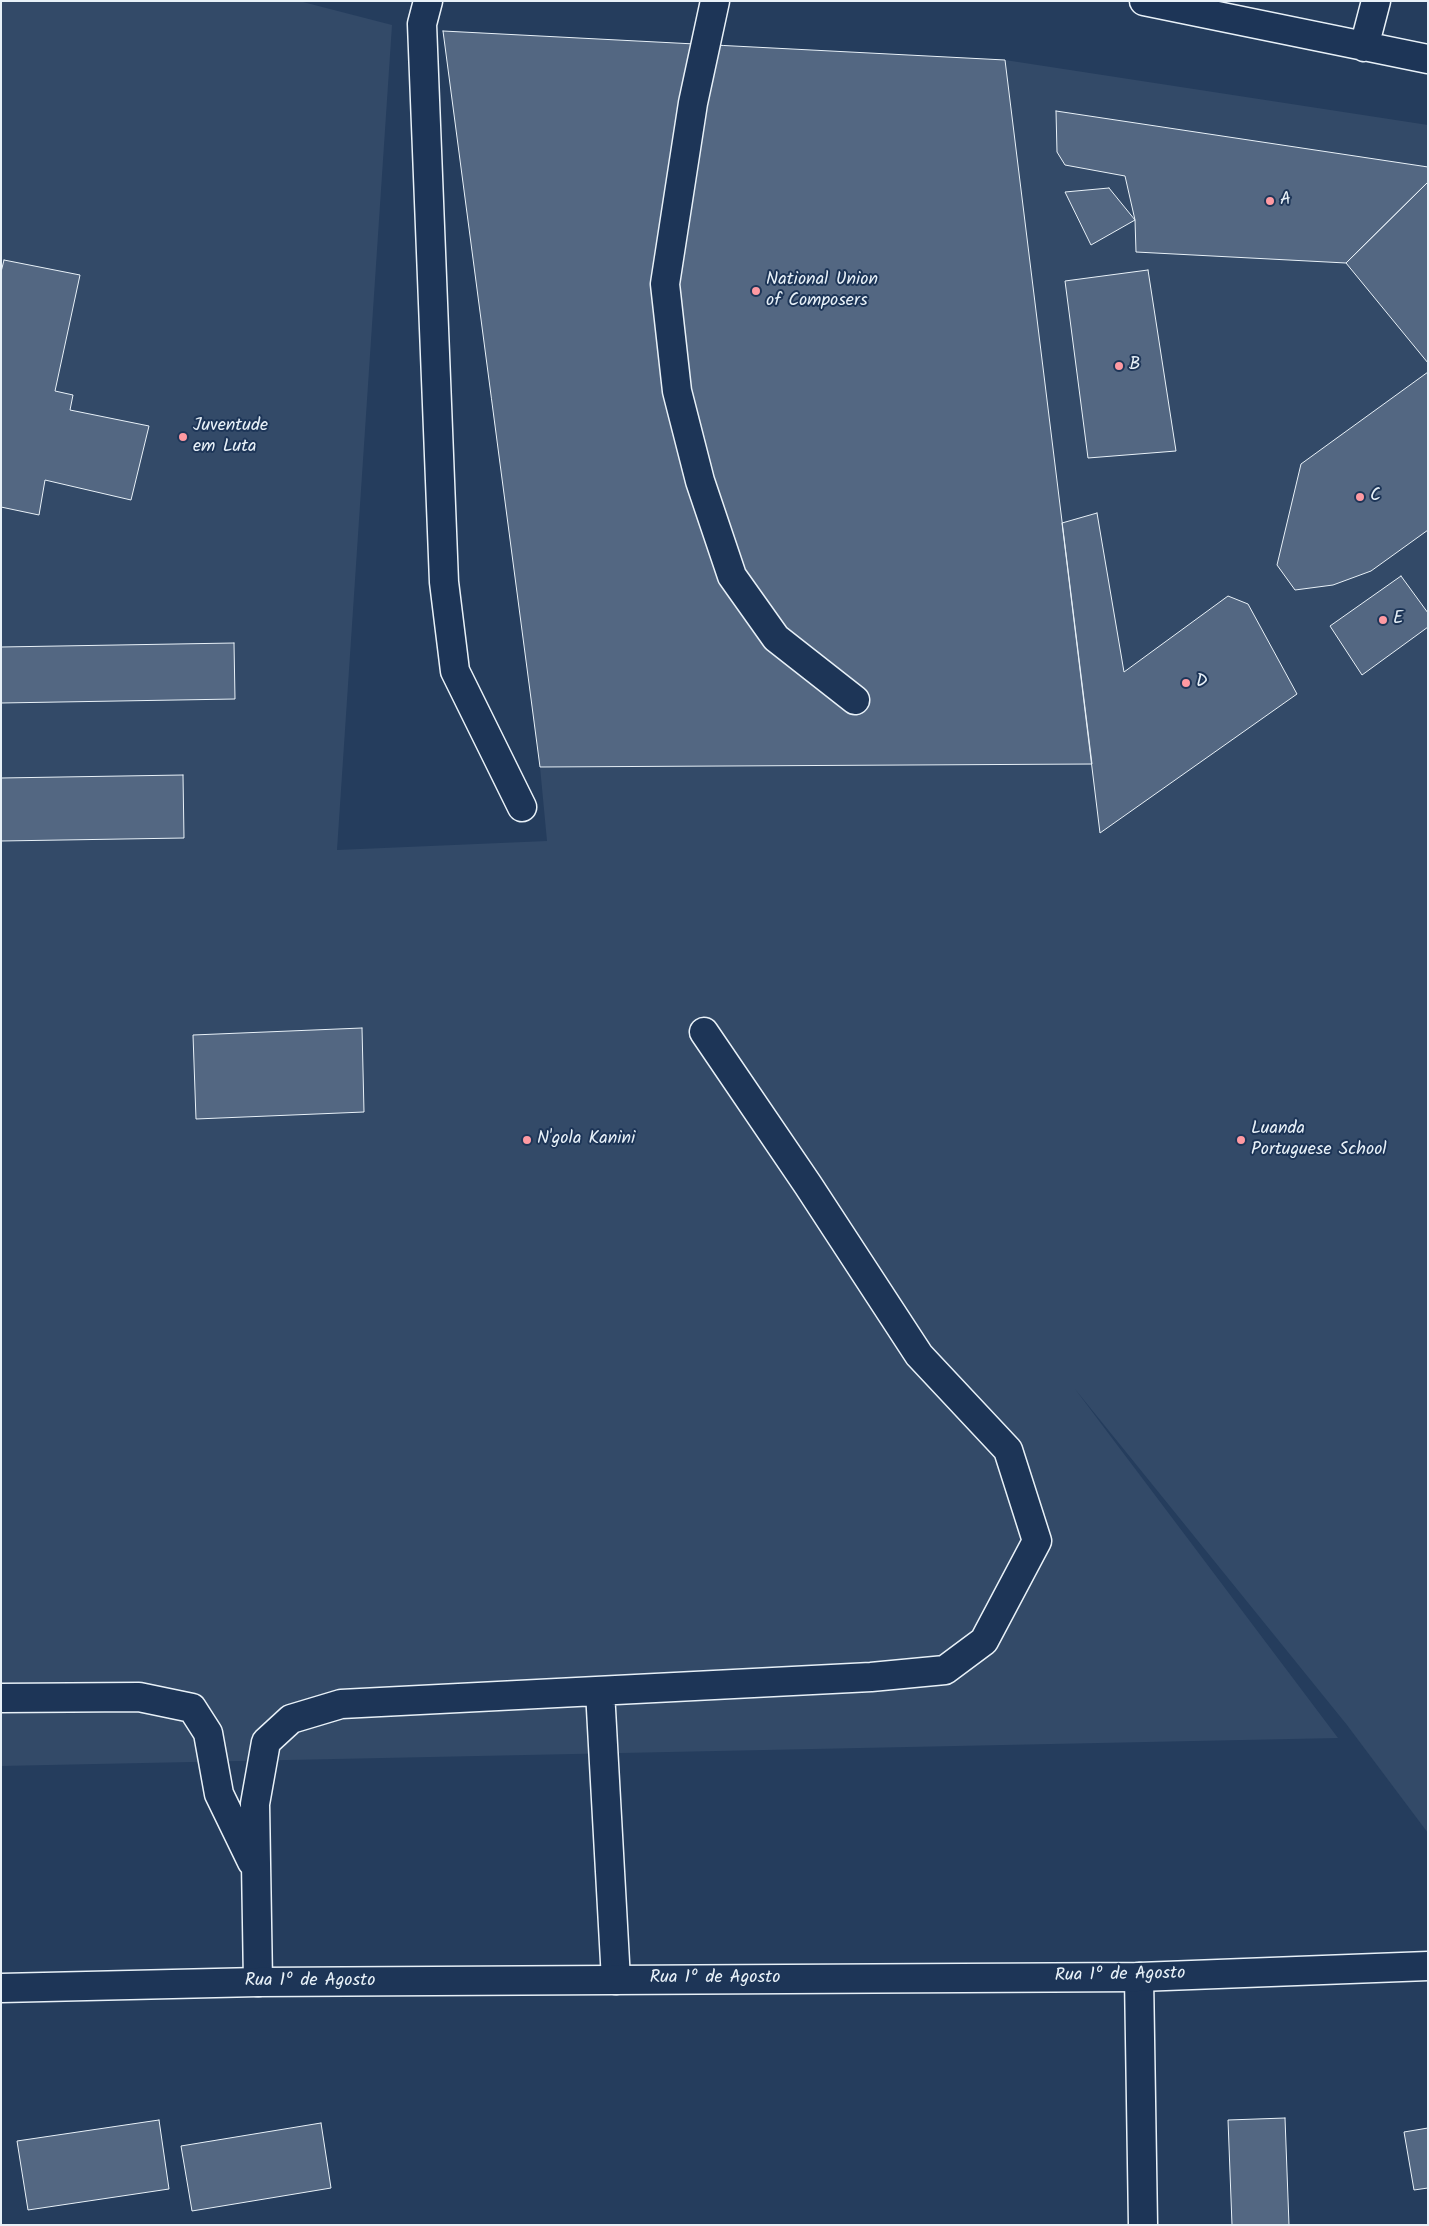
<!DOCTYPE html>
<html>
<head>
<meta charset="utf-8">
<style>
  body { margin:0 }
  #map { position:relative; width:1429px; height:2226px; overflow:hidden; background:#253d5d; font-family:Kalam,sans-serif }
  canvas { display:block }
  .frame { position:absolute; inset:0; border:2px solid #e8f1f8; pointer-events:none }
</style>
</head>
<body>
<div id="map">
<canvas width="1429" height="2226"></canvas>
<div class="frame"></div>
</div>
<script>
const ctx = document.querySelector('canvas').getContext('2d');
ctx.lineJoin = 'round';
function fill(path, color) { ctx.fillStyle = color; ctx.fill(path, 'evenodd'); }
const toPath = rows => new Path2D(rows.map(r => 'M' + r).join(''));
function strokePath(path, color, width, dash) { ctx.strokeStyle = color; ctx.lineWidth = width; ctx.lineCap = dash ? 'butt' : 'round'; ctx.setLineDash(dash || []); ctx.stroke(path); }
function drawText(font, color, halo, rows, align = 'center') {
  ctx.font = font + ' Kalam,sans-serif'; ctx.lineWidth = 4; ctx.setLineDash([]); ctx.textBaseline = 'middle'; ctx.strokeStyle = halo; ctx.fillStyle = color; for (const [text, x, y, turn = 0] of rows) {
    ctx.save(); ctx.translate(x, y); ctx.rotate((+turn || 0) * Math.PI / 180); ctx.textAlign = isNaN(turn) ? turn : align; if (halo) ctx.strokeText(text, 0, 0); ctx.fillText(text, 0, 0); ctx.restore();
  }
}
fill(toPath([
  [1,1,299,1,392,25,337,850,547,841,540,767,1092,764,1005,60,1428,125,1428,1833,1347,1725,1075,1389,1338,1738,1,1766]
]), '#334a68');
const building = toPath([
  [443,31,1005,60,1092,764,540,767,443,31],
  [1056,111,1428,167,1428,182,1346,263,1136,252,1135,220,1125,176,1065,165,1057,152,1056,111],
  [1428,182,1428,363,1346,263,1428,182],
  [1109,188,1135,220,1091,245,1065,192,1109,188],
  [4,260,80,275,55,391,73,395,70,410,149,426,131,500,45,480,39,515,1,507,1,272,4,260],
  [1148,270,1176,451,1088,458,1065,281,1148,270],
  [1428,372,1428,530,1371,571,1333,585,1295,590,1277,565,1301,464,1428,372],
  [1097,513,1124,672,1228,596,1248,604,1297,694,1100,833,1062,523,1097,513],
  [1401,576,1428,613,1428,627,1362,675,1330,626,1401,576],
  [234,643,235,699,1,703,1,647,234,643],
  [183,775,184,838,1,841,1,778,183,775],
  [362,1028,364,1112,196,1119,193,1035,362,1028],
  [1285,2118,1289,2225,1232,2225,1228,2120,1285,2118],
  [159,2120,169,2189,28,2210,17,2141,159,2120],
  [321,2123,331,2188,192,2211,181,2146,321,2123],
  [1428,2128,1428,2188,1414,2190,1404,2132,1428,2128]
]);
fill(building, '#536782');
strokePath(building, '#e8f1f8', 1);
const minor = toPath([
  [428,1,422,24,444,582,455,671,522,807],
  [715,1,693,103,665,284,677,391,700,481,732,576,776,638,855,700],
  [1144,1,1428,59],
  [1364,47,1376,1],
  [600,1691,616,1980],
  [1,1698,139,1697,192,1708,208,1733,219,1794,252,1862],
  [1139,1977,1143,2225],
  [258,1982,255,1804,266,1742,291,1719,341,1704,871,1677,945,1670,984,1641,1037,1541,1008,1450,919,1355,808,1185,704,1032]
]);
const major = toPath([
  [1,1988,258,1982,1139,1977,1428,1966]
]);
strokePath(minor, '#e8f1f8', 31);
strokePath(major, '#e8f1f8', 31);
strokePath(minor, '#1d3557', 28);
strokePath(major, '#1d3557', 28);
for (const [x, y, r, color] of [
  [1270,201,5,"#ff9aa2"],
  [756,291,5,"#ff9aa2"],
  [1119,366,5,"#ff9aa2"],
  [183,437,5,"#ff9aa2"],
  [1360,497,5,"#ff9aa2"],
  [1383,620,5,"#ff9aa2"],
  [1186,683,5,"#ff9aa2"],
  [527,1140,5,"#ff9aa2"],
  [1241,1140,5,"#ff9aa2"]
]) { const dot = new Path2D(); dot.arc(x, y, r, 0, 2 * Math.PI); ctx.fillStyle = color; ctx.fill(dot); strokePath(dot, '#1d3557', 2); }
drawText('18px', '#e8f1f8', '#1d3557', [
  ["A",1280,201],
  ["National Union",766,281],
  ["of Composers",766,302],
  ["B",1129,366],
  ["Juventude",193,427],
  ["em Luta",193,448],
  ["C",1370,497],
  ["E",1393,620],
  ["D",1196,683],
  ["Luanda",1251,1130],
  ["Portuguese School",1251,1151],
  ["N'gola Kanini",537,1140]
], 'left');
drawText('18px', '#e8f1f8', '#1d3557', [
  ["Rua 1º de Agosto",1120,1976,-1],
  ["Rua 1º de Agosto",715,1979],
  ["Rua 1º de Agosto",310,1982]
]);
</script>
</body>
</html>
